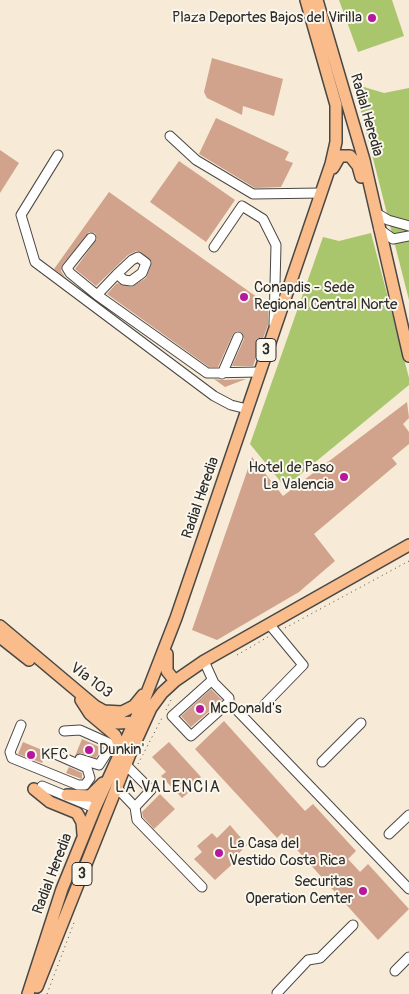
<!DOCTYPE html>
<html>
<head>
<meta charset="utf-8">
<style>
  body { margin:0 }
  canvas { display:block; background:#f7ead6 }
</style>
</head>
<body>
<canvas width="409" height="994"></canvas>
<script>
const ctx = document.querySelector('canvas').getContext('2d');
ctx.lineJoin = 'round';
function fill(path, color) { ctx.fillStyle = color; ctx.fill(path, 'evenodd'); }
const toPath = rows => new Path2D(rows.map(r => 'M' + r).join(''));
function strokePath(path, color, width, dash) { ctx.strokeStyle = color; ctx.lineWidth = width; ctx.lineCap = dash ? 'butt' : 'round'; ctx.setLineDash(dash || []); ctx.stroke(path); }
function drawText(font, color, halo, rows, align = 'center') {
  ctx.font = font + ' Pangolin,sans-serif'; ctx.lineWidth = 4; ctx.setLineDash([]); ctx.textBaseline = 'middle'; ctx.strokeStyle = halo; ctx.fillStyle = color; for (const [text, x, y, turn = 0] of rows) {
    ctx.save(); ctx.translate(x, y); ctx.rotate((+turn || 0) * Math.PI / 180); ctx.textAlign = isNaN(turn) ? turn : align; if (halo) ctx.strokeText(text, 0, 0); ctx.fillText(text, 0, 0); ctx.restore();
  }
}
fill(toPath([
  [339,0,392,0,404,36,358,52],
  [354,84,384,93,409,88,409,300],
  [371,233,409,378,409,385,285,487,250,444,323,237,339,241]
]), '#a9c66d');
fill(toPath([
  [212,58,283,79,274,116,243,106,242,115,207,98,204,92],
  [216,118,289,152,285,160,293,163,281,187,255,188,199,154],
  [0,150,19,163,0,193],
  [179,161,235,200,206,242,150,202],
  [109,192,268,305,268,325,253,366,232,366,244,339,241,332,237,331,233,334,218,367,209,367,107,294,117,283,131,287,146,278,152,262,141,252,136,251,128,255,96,286,75,269,97,239,95,233,89,232,62,265,61,271,65,277,54,269],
  [214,379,222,380,246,379,225,387],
  [407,402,409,418,403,424,409,432,409,444,392,458,397,464,314,534,335,561,299,592,217,640,192,630,252,457,283,496],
  [211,689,222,700,191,727,181,716],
  [224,721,305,811,313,804,356,851,348,859,360,872,368,864,409,909,378,940,282,833,277,838,195,749],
  [82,739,102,748,96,758,81,753,75,756],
  [23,742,47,752,42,763,18,754],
  [169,742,201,777,186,791,188,793,182,798,161,776,166,772,152,757],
  [69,767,82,773,82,779,66,773],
  [160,794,175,809,154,829,143,817,142,812],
  [230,825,247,845,237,855,239,858,215,880,194,859,202,852,197,846,212,833,217,838]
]), '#d1a38c');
const minor = toPath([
  [170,136,196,160,253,194,321,193],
  [58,155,21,215,35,262,214,396,231,405,247,409],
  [376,213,388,220,409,226],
  [379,229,393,239,409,236],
  [91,238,67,268,70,273,97,295,207,373,259,372],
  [214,247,242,206,263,219,276,245,274,324],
  [97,295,117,274,132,260,138,257,146,263,142,273,131,281,124,280,117,274],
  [222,374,238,337],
  [204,661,214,683,229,698,229,702,409,889],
  [214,683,210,682,172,716,191,736,229,702],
  [265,704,303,665,269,624],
  [21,725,10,752,12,758,78,785,85,785,90,778,87,768,55,754],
  [64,731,80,730,109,743,108,751,99,765,80,759],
  [322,762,361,723],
  [126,765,151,790,135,807],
  [42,786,95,808],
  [116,787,135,807,137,820,202,887],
  [389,834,409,815],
  [395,971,409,957],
  [277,993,308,960,320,958,353,925]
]);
const major = toPath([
  [317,0,364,160,409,356],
  [333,168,340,156,350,156,358,166,361,177],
  [0,626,95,706,104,711,122,712,134,706,143,695],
  [0,637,29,660],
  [167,654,167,671,175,681],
  [81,700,90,714,115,735,120,746,120,755],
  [97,713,107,720,118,723,135,722,139,719],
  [34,789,50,802,77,813,82,822,83,834],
  [67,795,90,796,103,783],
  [37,987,130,754,151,708,162,693,175,681,204,661,409,545],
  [28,994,62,889,95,808,143,703,176,618,331,164,336,142,336,105,306,0]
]);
strokePath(minor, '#4a4845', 11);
strokePath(major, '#4a4845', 14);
strokePath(toPath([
  [285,628,409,561],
  [237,655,268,637],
  [166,710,172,698],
  [138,764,163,716],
  [47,994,75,920]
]), '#4a4845', 1, [1, 4]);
strokePath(minor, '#fff', 9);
strokePath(major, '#fabc8b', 11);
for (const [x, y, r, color] of [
  [372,18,5,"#b5179e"],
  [244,297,5,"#b5179e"],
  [344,477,5,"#b5179e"],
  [200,709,5,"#b5179e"],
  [89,750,5,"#b5179e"],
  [31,755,5,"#b5179e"],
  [219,853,5,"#b5179e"],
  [363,891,5,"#b5179e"]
]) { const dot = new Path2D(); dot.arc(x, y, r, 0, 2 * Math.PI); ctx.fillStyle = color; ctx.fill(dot); strokePath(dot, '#fbf7ec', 2); }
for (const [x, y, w] of [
  [266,350,20],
  [82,874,20]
]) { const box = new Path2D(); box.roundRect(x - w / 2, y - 11.5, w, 23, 4); ctx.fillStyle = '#fbf7ec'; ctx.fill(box); strokePath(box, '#2b2b2b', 1); }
drawText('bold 14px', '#2b2b2b', null, [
  ["3",266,350],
  ["3",82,874]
]);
drawText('15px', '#2b2b2b', '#fbf7ec', [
  ["Plaza Deportes Bajos del Virilla",362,18,"right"],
  ["Conapdis - Sede",254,288],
  ["Regional Central Norte",254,305],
  ["Hotel de Paso",334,468,"right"],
  ["La Valencia",334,485,"right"],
  ["McDonald's",210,709],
  ["Dunkin'",99,750],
  ["KFC",41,755],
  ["La Casa del",229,844],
  ["Vestido Costa Rica",229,861],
  ["Securitas",353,882,"right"],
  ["Operation Center",353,899,"right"]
], 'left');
drawText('15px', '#2b2b2b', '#fbf7ec', [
  ["Radial Heredia",366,115,74],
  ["Radial Heredia",201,498,-71],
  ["Vía 103",91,681,37],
  ["Radial Heredia",53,874,-69]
]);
ctx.letterSpacing = '1px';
drawText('16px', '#2b2b2b', '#fbf7ec', [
  ["LA VALENCIA",168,788]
]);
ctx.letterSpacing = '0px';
</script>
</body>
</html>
